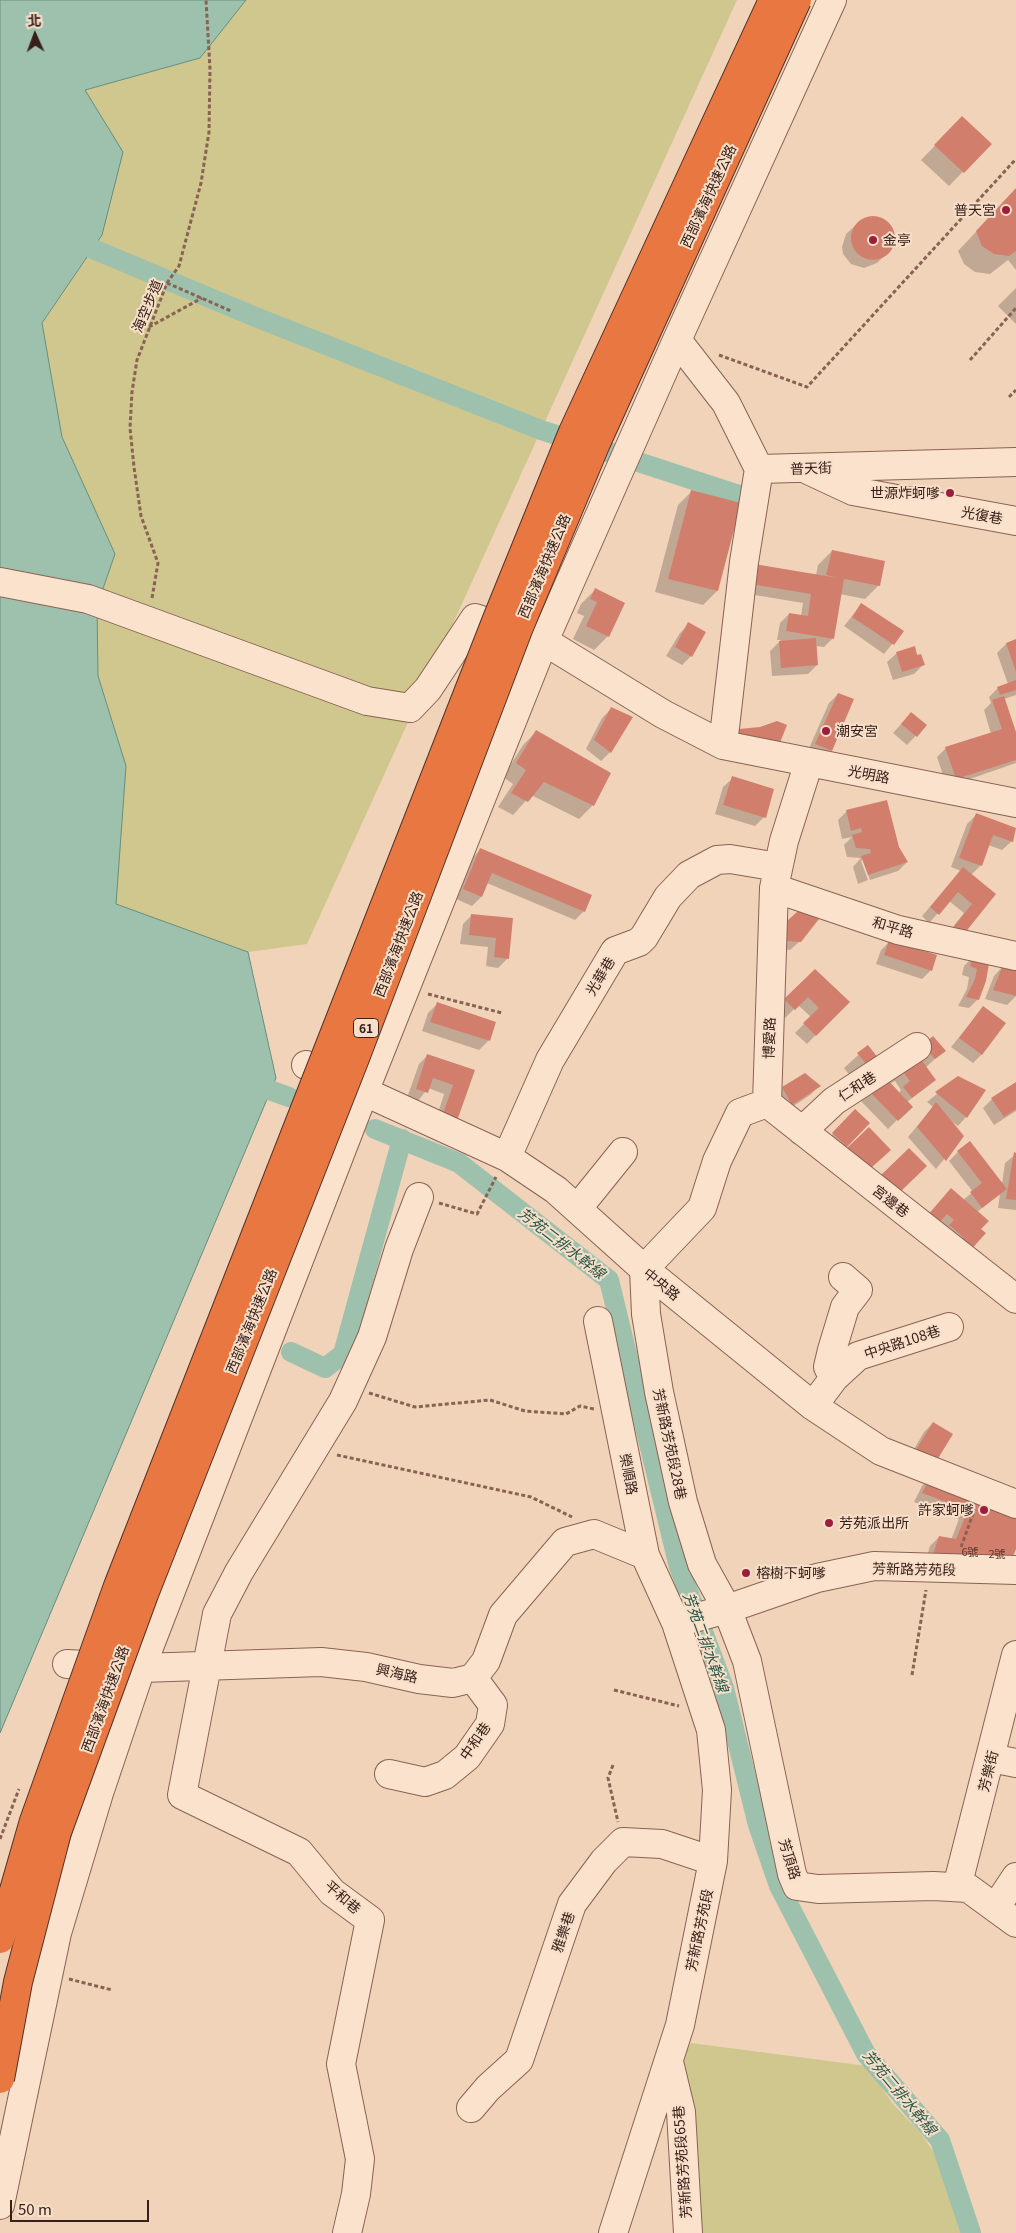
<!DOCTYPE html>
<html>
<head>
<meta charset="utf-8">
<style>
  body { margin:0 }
  #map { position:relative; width:1016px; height:2233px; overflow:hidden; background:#f1d3b9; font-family:Georgia,"Noto Sans TC",serif }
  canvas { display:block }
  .north { position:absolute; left:10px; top:10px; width:50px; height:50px; -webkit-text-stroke:4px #f8dfc9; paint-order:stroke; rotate:358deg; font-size:14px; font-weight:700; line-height:20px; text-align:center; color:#362019 }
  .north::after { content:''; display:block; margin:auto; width:18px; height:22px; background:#362019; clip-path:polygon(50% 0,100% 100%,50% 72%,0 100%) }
  .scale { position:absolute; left:10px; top:2200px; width:139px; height:22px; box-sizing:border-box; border:2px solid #362019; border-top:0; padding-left:6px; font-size:15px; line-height:18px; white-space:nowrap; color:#362019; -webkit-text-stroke:4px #f8dfc9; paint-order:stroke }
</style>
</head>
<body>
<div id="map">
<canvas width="1016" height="2233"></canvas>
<div class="north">北</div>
<div class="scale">50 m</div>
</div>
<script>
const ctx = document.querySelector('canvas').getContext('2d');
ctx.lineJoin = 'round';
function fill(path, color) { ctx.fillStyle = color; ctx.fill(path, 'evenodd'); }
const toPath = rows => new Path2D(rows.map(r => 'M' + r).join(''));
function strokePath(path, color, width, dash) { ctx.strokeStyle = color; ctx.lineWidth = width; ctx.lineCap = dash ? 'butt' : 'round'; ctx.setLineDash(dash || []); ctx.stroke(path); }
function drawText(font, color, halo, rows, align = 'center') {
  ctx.font = font + ' Georgia,"Noto Sans TC",serif'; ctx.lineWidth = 4; ctx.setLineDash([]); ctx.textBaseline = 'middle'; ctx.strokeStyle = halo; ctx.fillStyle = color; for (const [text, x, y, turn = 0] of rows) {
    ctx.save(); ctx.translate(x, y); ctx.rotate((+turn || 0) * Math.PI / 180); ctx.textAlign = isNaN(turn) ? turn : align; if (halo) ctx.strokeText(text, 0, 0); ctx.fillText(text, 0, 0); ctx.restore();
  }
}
fill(toPath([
  [246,0,737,0,307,944,248,952,115,904,126,766,98,676,97,606,115,554,62,437,42,323,102,235,85,90,200,58],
  [691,2043,867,2066,893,2104,920,2132,937,2157,962,2233,696,2233,678,2065]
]), '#cfc78d');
const water = toPath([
  [0,0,246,0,200,58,85,90,123,152,102,235,42,323,62,437,115,554,97,606,98,676,126,766,116,904,248,952,276,1078,0,1733,0,0]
]);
fill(water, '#9ec1ae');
strokePath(water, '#668e7b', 1);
fill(toPath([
  [962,118,990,144,949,186,921,160],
  [1016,189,1016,270,1008,260,990,274,975,272,964,264,958,251],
  [874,217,887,222,893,235,893,242,886,254,877,263,864,268,851,264,843,254,842,247,846,234,856,225,868,218],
  [1016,288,1016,324,998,306],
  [692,491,717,591,703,605,655,592,678,505],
  [832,551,879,585,865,599,840,594,833,638,824,647,816,646,817,665,808,674,772,676,770,651,781,640,777,640,780,623,789,614,801,616,803,603,743,593,746,574,816,575,818,565],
  [595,590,608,636,594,650,573,639,584,616,577,613,581,604],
  [862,604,902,632,884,654,844,626],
  [689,624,691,656,682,665,666,656,680,633],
  [1016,641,1016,695,1004,699,1016,736,1016,763,947,787,937,757,946,748,991,734,984,710,991,703,989,697,998,688,1008,684,997,653,1006,644],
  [897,653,917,657,923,665,914,674,893,680,887,662],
  [838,694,831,750,822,759,807,753,829,703],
  [611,709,631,718,610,752,601,761,586,749,602,718],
  [903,722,925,726,907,745,893,733],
  [537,731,593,805,579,819,531,795,513,815,498,807,513,784,503,777,523,745],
  [733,778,764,817,755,826,715,814,723,787],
  [847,811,907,862,898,871,870,880,863,859,861,861,868,880,858,884,853,867,861,858,847,857,844,845,852,837,842,839,838,820],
  [976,815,1012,841,1002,850,988,845,980,866,971,875,995,894,963,933,946,936,964,913,949,901,929,923,922,916,961,871,951,867,967,824],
  [480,850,584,911,575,920,487,883,481,897,472,906,454,898,471,859],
  [472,915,512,919,508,958,498,968,486,966,488,947,460,944,463,924],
  [788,922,800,941,790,950,778,949,778,932],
  [890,941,931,970,922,979,876,964,881,950],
  [973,957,989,959,978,999,969,1008,958,1006,967,989,969,977,962,975,964,966],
  [1003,966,1016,996,1007,1005,985,999,994,976],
  [815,970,848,1002,807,1044,795,1033,811,1017,798,1005,785,1018,776,1009],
  [437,1004,495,1023,488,1041,479,1050,422,1031,428,1013],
  [983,1008,982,1054,973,1063,951,1047],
  [933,1038,944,1051,925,1068,935,1080,907,1102,911,1106,888,1129,860,1100],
  [895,1081,901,1090,899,1093,890,1084],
  [867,1047,867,1077,857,1084,844,1068],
  [428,1055,473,1070,457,1118,448,1127,435,1123,444,1094,428,1088,418,1101,407,1098,419,1064],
  [958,1077,966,1117,958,1126,951,1121,963,1136,936,1169,908,1137,933,1107,927,1102],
  [1016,1085,1016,1111,994,1125,983,1108,992,1099],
  [819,1086,810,1095,783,1113,774,1097,783,1088],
  [855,1111,868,1123,837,1155,824,1143],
  [958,1152,1002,1184,1005,1163,1016,1154,1016,1210,998,1208,1000,1194,977,1212,979,1229,968,1251,919,1226,963,1200,973,1192,949,1161],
  [933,1423,924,1474,906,1463,924,1432],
  [931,1477,1016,1545,923,1569,930,1546,939,1537,951,1540,959,1519,914,1502,922,1486]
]), '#0003');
strokePath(toPath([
  [93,249,253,316,541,430,742,496],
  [247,1082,289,1097],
  [375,1129,459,1163,609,1280,679,1567,724,1688,758,1825,779,1886,866,2054,940,2140,971,2233],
  [291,1352,325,1368,343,1354,402,1139]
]), '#9ec1ae', 20);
fill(toPath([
  [962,116,992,144,964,173,934,145],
  [1016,188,1016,251,1009,256,994,254,982,246,976,231],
  '851 238a22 22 0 1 1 44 0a22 22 0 1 1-44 0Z',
  [691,490,741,503,718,591,668,579],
  [832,550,885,561,880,586,844,579,834,639,786,631,789,613,808,616,811,594,751,584,754,564,838,578,826,575],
  [595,588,625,603,609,637,586,626,597,602,590,599],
  [861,603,904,631,894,645,852,617],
  [688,622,706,632,692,657,675,647],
  [816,638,818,665,781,668,779,641],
  [1016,639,1016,672,1006,643],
  [915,646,917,655,921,654,925,665,902,672,896,652],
  [1016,680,1016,690,1000,695,997,687],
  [838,693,854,699,832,751,815,744],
  [1004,696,1016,732,1016,760,956,779,945,747,1002,729,992,700],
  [611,707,633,717,611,753,594,740],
  [911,712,927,725,917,737,901,724],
  [777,721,787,725,777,750,735,735,739,733,739,729,760,727],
  [536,730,611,773,594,806,544,782,528,802,511,793,526,770,516,763],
  [732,776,774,789,766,818,723,805],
  [887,800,899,847,908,862,868,875,861,856,871,853,870,849,856,848,852,835,862,832,861,828,851,831,846,810],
  [976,813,1016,828,1013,842,993,835,982,866,959,858],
  [480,848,592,895,585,912,492,873,482,897,463,889],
  [963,867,996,894,964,934,954,926,972,904,958,892,939,915,930,907],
  [797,912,802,912,819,919,801,942,787,941,787,921],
  [471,914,513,918,509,959,494,957,496,938,469,935],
  [889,940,937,955,932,971,884,955],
  [973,956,990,958,986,981,979,1000,966,997,975,979,977,969,970,966],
  [1003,965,1016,966,1016,996,993,990],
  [815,969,850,1002,816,1036,803,1023,819,1008,808,997,795,1010,784,999],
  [437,1002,496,1022,490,1041,430,1022],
  [983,1006,1006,1023,982,1055,959,1038],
  [933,1036,946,1051,935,1059,923,1045],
  [868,1045,882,1063,872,1071,857,1053],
  [915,1051,936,1080,912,1098,903,1087,910,1081,904,1073,894,1080,888,1071],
  [427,1054,475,1070,458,1118,443,1114,453,1085,433,1078,428,1093,416,1089],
  [805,1073,821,1086,792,1105,782,1087],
  [884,1076,913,1107,898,1121,868,1090],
  [958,1076,986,1090,967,1118,935,1092],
  [1016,1082,1016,1109,1004,1117,991,1098],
  [936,1102,964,1136,946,1161,917,1127],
  [855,1109,870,1123,847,1147,832,1133],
  [869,1127,891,1150,871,1168,847,1148],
  [970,1141,1007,1189,982,1208,970,1192,982,1183,957,1151],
  [909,1148,927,1166,898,1194,880,1176],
  [1014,1152,1016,1153,1016,1200,1006,1199],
  [951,1188,989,1221,981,1229,986,1233,969,1252,958,1243,963,1237,949,1225,954,1220,947,1214,937,1225,927,1216],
  [933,1422,953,1434,934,1465,914,1453],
  [931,1476,1016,1509,1016,1549,1011,1561,931,1561,939,1536,956,1539,968,1510,922,1493]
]), '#d27e6c');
const minor = toPath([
  [677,340,726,403,759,469],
  [759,469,1016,462],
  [808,470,853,491,1016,521],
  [0,582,88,599,367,701,410,708,428,689,475,618,544,641,663,714,723,745,1016,803],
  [723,745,744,562,759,469],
  [774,888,898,930,1016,956],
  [306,1065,507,1157,556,1190,644,1269,813,1406,881,1451,1016,1504],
  [767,1103,740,1113,717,1161,702,1208,644,1269,646,1314,659,1392,683,1502,702,1564,727,1609,747,1661,792,1874,797,1886,818,1889,934,1886,968,1888,1016,1923],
  [767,1103,774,888,784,841,809,762],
  [767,1103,1016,1299],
  [802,1131,834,1101,917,1047],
  [507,1157,550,1060,615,951,639,942,644,937,668,897,689,875,717,860,730,859,778,867],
  [577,1209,623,1152],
  [598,1321,645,1555,676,1623,711,1730,717,1790,713,1861,680,2025,613,2233],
  [834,1378,858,1356,949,1327],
  [813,1406,834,1378,828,1367,832,1350,845,1307,858,1290,843,1277],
  [676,1623,727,1609,817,1578,874,1566,1016,1570],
  [67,1664,141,1668,321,1662,366,1667,419,1679,453,1683,473,1678,486,1661,503,1615,565,1542,594,1534,645,1555],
  [991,1758,1016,1763],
  [389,1774,425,1782,445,1775,467,1757,490,1724,493,1705,473,1678],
  [957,1887,1016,1655],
  [996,1907,1016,1877],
  [669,2062,681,2112,688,2233],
  [471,2108,488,2088,519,2060,572,1904,604,1861,623,1842,662,1844,713,1861],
  [0,2205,57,1933,99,1793,141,1668,364,1092,544,641,677,340,832,0],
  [347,2233,356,2194,360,2159,341,2064,370,1920,332,1892,299,1852,182,1795,217,1614,239,1572,343,1401,372,1337,399,1249,419,1197]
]);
strokePath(minor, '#886353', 30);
strokePath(toPath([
  [167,283,231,311],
  [149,327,202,298],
  [719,355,807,387,1016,159],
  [970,360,1016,308],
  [1009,397,1016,390],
  [152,598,158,563,141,516,134,467,130,428,132,392,137,360,167,283,179,266,201,183,209,132,210,69,206,0],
  [428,994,502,1013],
  [439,1203,477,1214,496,1177],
  [369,1393,415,1407,490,1400,525,1411,566,1414,580,1406,594,1409],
  [337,1455,531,1497,572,1517],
  [961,1547,974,1511],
  [912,1675,926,1590],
  [614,1690,679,1706],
  [613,1765,608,1778,618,1822],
  [0,1839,19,1789],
  [69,1979,112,1990]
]), '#886353', 3, [4, 2.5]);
strokePath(minor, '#fbe2cd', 28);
const highwayBridge = toPath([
  [0,1939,34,1821,118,1586,497,619,573,432,773,0],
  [0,2079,18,1982,57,1832,144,1594,355,1058,519,627,596,443,797,0]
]);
strokePath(highwayBridge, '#553228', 30, []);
strokePath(highwayBridge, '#e97741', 28);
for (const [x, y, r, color] of [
  [1006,210,5,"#9b1f3d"],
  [873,240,5,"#9b1f3d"],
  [950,493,5,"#9b1f3d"],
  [826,731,5,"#9b1f3d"],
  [984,1510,5,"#9b1f3d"],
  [829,1523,5,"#9b1f3d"],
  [746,1573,5,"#9b1f3d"]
]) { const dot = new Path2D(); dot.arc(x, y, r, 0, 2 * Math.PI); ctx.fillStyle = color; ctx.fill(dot); strokePath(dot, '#f8dfc9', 2); }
drawText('11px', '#5d382e', null, [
  ["6號",970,1552],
  ["2號",997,1554]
]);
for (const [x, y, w] of [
  [366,1028,25]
]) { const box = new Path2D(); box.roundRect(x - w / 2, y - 9.5, w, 19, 4); ctx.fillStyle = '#f8dfc9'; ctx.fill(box); strokePath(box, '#362019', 1); }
drawText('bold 12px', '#362019', null, [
  ["61",366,1028]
]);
drawText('14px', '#362019', '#f8dfc9', [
  ["西部濱海快速公路",708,196,-65],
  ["海空步道",147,306,-67],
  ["普天街",811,468,-2],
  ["光復巷",982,515,10],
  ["西部濱海快速公路",544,566,-67],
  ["光明路",869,774,11],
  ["和平路",893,927,16],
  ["西部濱海快速公路",398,944,-69],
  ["光華巷",600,976,-59],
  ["博愛路",769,1038,-88],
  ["仁和巷",857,1086,-33],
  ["宮邊巷",891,1201,38],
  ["中央路",662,1284,39],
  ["西部濱海快速公路",251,1321,-68],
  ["中央路108巷",902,1342,-18],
  ["芳新路芳苑段28巷",670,1444,78],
  ["榮順路",629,1474,79],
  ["芳新路芳苑段",914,1569,1],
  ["興海路",397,1673,12],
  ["西部濱海快速公路",105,1699,-70],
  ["中和巷",475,1741,-55],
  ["芳樂街",988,1771,-76],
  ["芳頂路",790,1859,73],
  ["平和巷",343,1897,41],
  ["芳新路芳苑段",699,1930,-78],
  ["雅樂巷",563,1932,-71],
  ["芳新路芳苑段65巷",682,2162,-94]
]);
drawText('14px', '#362019', '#f8dfc9', [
  ["普天宮",996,210,"right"],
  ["金亭",883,240],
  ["世源炸蚵嗲",940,493,"right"],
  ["潮安宮",836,731],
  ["許家蚵嗲",974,1510,"right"],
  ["芳苑派出所",839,1523],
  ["榕樹下蚵嗲",756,1573]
], 'left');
drawText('italic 15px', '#275749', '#f8dfc9', [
  ["芳苑二排水幹線",562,1243,38],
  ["芳苑二排水幹線",706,1642,70],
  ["芳苑二排水幹線",900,2092,50]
]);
</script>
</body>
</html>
